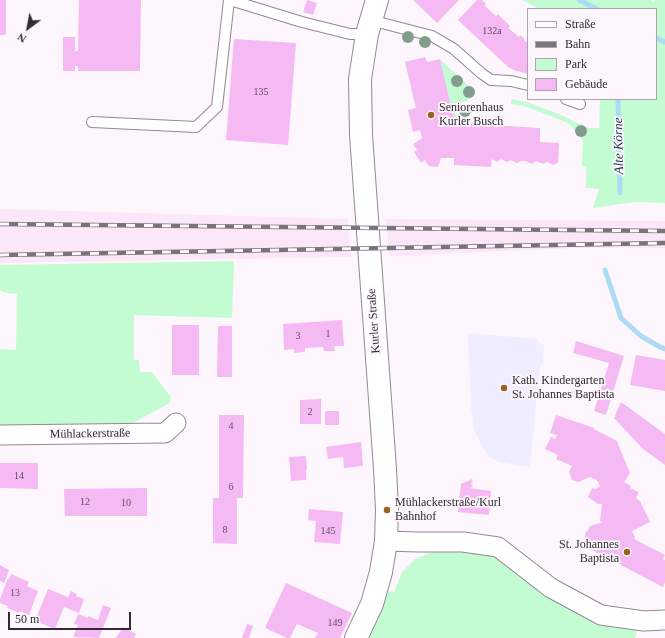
<!DOCTYPE html>
<html>
<head>
<meta charset="utf-8">
<style>
  body { margin:0 }
  #map { position:relative; width:665px; height:638px; overflow:hidden; background:#fdf7fd; font-family:"Times New Roman",serif }
  canvas { display:block }
  .legend { position:absolute; left:527px; top:8px; width:130px; height:92px; box-sizing:border-box; background:#fdf7fd; border:1px solid #aba5ab; margin:0; padding:5px 7px; list-style:none; font-size:12px; color:#302b30 }
  .legend li { display:flex; align-items:center; gap:8px; height:20px }
  .legend b { width:20px; border:1px solid #aba5ab }
  .north { position:absolute; left:8px; top:8px; width:40px; height:40px; -webkit-text-stroke:3px #fdf7fd; paint-order:stroke; rotate:212deg; font-size:11px; font-weight:700; line-height:16px; text-align:center; color:#302b30 }
  .north::after { content:''; display:block; margin:auto; width:14px; height:18px; background:#302b30; clip-path:polygon(50% 0,100% 100%,50% 72%,0 100%) }
  .scale { position:absolute; left:8px; top:612px; width:123px; height:18px; box-sizing:border-box; border:2px solid #302b30; border-top:0; padding-left:5px; font-size:12px; line-height:14px; white-space:nowrap; color:#302b30; -webkit-text-stroke:3px #fdf7fd; paint-order:stroke }
</style>
</head>
<body>
<div id="map">
<canvas width="665" height="638"></canvas>
<ul class="legend">
<li><b style="height:5px;background:#fff"></b>Straße</li>
<li><b style="height:5px;background:#797479"></b>Bahn</li>
<li><b style="height:11px;background:#c3fcd3"></b>Park</li>
<li><b style="height:11px;background:#f5b9f3"></b>Gebäude</li>
</ul>
<div class="north">N</div>
<div class="scale">50 m</div>
</div>
<script>
const ctx = document.querySelector('canvas').getContext('2d');
ctx.lineJoin = 'round';
function fill(path, color) { ctx.fillStyle = color; ctx.fill(path, 'evenodd'); }
const toPath = rows => new Path2D(rows.map(r => 'M' + r).join(''));
function strokePath(path, color, width, dash) { ctx.strokeStyle = color; ctx.lineWidth = width; ctx.lineCap = dash ? 'butt' : 'round'; ctx.setLineDash(dash || []); ctx.stroke(path); }
function drawText(font, color, halo, rows, align = 'center') {
  ctx.font = font + ' "Times New Roman",serif'; ctx.lineWidth = 3.5; ctx.setLineDash([]); ctx.textBaseline = 'middle'; ctx.strokeStyle = halo; ctx.fillStyle = color; for (const [text, x, y, turn = 0] of rows) {
    ctx.save(); ctx.translate(x, y); ctx.rotate((+turn || 0) * Math.PI / 180); ctx.textAlign = isNaN(turn) ? turn : align; if (halo) ctx.strokeText(text, 0, 0); ctx.fillText(text, 0, 0); ctx.restore();
  }
}
fill(toPath([
  [0,209,348,219,351,257,0,263],
  [386,219,665,221,665,248,577,248,389,256]
]), '#fce6fa');
fill(toPath([
  [468,333,538,339,538,343,544,344,543,365,540,365,530,467,499,462,489,457,482,447,474,430,471,408]
]), '#efedff');
fill(toPath([
  [522,0,650,0,654,2,655,0,665,0,665,203,636,202,593,208,599,189,586,188,586,167,582,166,583,142,579,134,568,123,527,107,511,104,511,99,527,102,561,115,588,128,599,128,599,133,600,99,656,99,656,9,539,9],
  [440,59,474,91,467,101,459,102,455,108,456,116,454,119],
  [234,261,232,318,134,315,134,360,139,360,140,372,152,372,171,397,170,403,131,424,0,425,0,349,16,350,17,294,5,293,0,290,0,265],
  [464,549,498,555,547,597,596,622,638,628,635,638,369,638,387,591,394,592,402,572,415,559,437,550]
]), '#c3fcd3');
strokePath(toPath([
  [579,0,597,9],
  [656,38,665,42],
  [618,99,620,193],
  [605,270,621,318,641,336,660,347,665,349]
]), '#acdbf5', 5);
fill(toPath([
  [0,0,6,0,6,35,0,35],
  [79,0,141,0,140,71,78,71,78,66,75,66,75,71,63,71,63,37,75,37,75,51,78,51],
  [307,0,317,3,313,15,303,12],
  [413,0,459,0,437,23],
  [477,0,482,0,486,4,485,6,496,16,498,14,510,26,508,28,519,37,520,35,525,39,524,40,528,43,528,74,518,71,518,72,508,67,458,20],
  [234,39,296,43,288,145,226,140],
  [425,57,427,62,440,59,454,119,458,123,540,128,540,142,559,143,558,163,553,165,547,162,543,164,536,161,532,164,526,161,521,161,517,163,511,160,507,162,501,159,497,162,492,159,491,167,454,165,454,158,441,158,438,167,429,166,425,160,421,163,414,152,417,150,413,144,422,138,420,130,413,132,408,110,416,108,405,62],
  [342,320,344,346,334,346,335,351,324,351,323,347,305,348,305,352,294,353,294,349,284,350,283,324],
  [172,325,199,325,199,375,172,375],
  [218,326,232,326,232,377,217,377],
  [576,341,624,356,606,415,594,411,609,363,573,353],
  [636,355,665,360,665,391,630,385],
  [321,399,321,424,300,424,300,400],
  [621,402,665,434,665,465,643,449,614,418],
  [325,411,339,411,339,425,325,425],
  [219,415,244,415,243,498,237,498,237,544,213,543,213,498,219,498],
  [556,415,594,428,594,429,617,441,630,473,624,482,631,486,630,488,639,492,636,498,640,501,650,522,632,531,635,537,634,539,665,555,663,559,665,560,665,582,663,587,588,548,585,537,586,531,587,532,590,526,603,522,600,521,602,504,598,504,588,497,592,488,596,489,600,486,597,480,590,477,578,482,572,480,569,472,572,466,556,459,558,455,545,449,551,437,555,439,557,435,550,433],
  [361,442,363,466,344,468,343,457,328,459,326,447],
  [306,456,307,470,306,470,306,480,291,481,289,457],
  [0,463,38,463,38,489,0,488],
  [472,479,473,482,471,483,473,487,469,488,491,491,489,515,458,512,461,484],
  [147,488,147,516,65,516,64,489],
  [309,509,343,512,340,544,314,542,316,521,308,520],
  [0,565,9,570,4,583,0,581],
  [11,574,29,582,27,586,38,591,29,615,20,611,19,613,7,608,8,606,0,603,0,599,8,578,9,579],
  [286,583,352,613,340,638,315,638,318,633,297,624,290,638,287,638,265,628],
  [48,589,68,597,71,591,77,594,76,596,84,599,79,613,64,607,55,629,35,621],
  [103,605,111,608,99,638,73,637,78,625,74,624,78,614,88,618,88,616,98,620],
  [247,624,253,626,249,638,242,638],
  [123,627,136,634,134,638,116,638]
]), '#f5b9f3');
const service = toPath([
  [230,0,302,22,350,34,367,34],
  [370,20,432,36,454,49,481,73,491,80,511,81,528,85],
  [566,99,580,104],
  [92,122,196,127,217,107,229,0]
]);
const minor = toPath([
  [0,435,165,433,176,423],
  [386,541,418,542,463,542,498,547,551,588,601,615,644,621,665,620]
]);
const secondary = toPath([
  [356,638,372,604,381,572,386,541,387,510,385,469,361,135,360,79,367,34,377,0]
]);
strokePath(service, '#958794', 12);
strokePath(minor, '#958794', 21);
strokePath(secondary, '#958794', 24);
strokePath(service, '#fff', 10);
strokePath(minor, '#fff', 19);
strokePath(secondary, '#fff', 22);
const rail = toPath([
  [0,224,665,231],
  [0,255,665,243]
]);
strokePath(rail, '#797479', 4.5);
strokePath(rail, '#fdf7fd', 3, [9]);
ctx.fillStyle = '#829d8d';
for (const [x, y] of [
  [408,37],
  [425,42],
  [457,81],
  [469,92],
  [465,111],
  [581,131]
]) { ctx.beginPath(); ctx.arc(x, y, 6, 0, 2 * Math.PI); ctx.fill(); }
for (const [x, y, r, color] of [
  [431,115,4,"#9c6121"],
  [504,388,4,"#9c6121"],
  [387,510,4,"#9c6121"],
  [627,552,4,"#9c6121"]
]) { const dot = new Path2D(); dot.arc(x, y, r, 0, 2 * Math.PI); ctx.fillStyle = color; ctx.fill(dot); strokePath(dot, '#fdf7fd', 1.5); }
drawText('10px', '#614e61', null, [
  ["132a",492,31],
  ["135",261,92],
  ["1",328,334],
  ["3",298,336],
  ["2",310,412],
  ["4",231,426],
  ["14",19,476],
  ["6",231,487],
  ["12",85,502],
  ["10",126,503],
  ["8",225,530],
  ["145",328,531],
  ["13",15,593],
  ["149",335,623]
]);
drawText('12px', '#302b30', '#fdf7fd', [
  ["Seniorenhaus",439,108],
  ["Kurler Busch",439,122],
  ["Kath. Kindergarten",512,381],
  ["St. Johannes Baptista",512,395],
  ["Mühlackerstraße/Kurl",395,503],
  ["Bahnhof",395,517],
  ["St. Johannes",619,545,"right"],
  ["Baptista",619,559,"right"]
], 'left');
drawText('12px', '#302b30', '#fdf7fd', [
  ["Kurler Straße",374,321,-94],
  ["Mühlackerstraße",90,434,-1]
]);
drawText('italic 13px', '#123749', '#fdf7fd', [
  ["Alte Körne",619,146,-91]
]);
</script>
</body>
</html>
